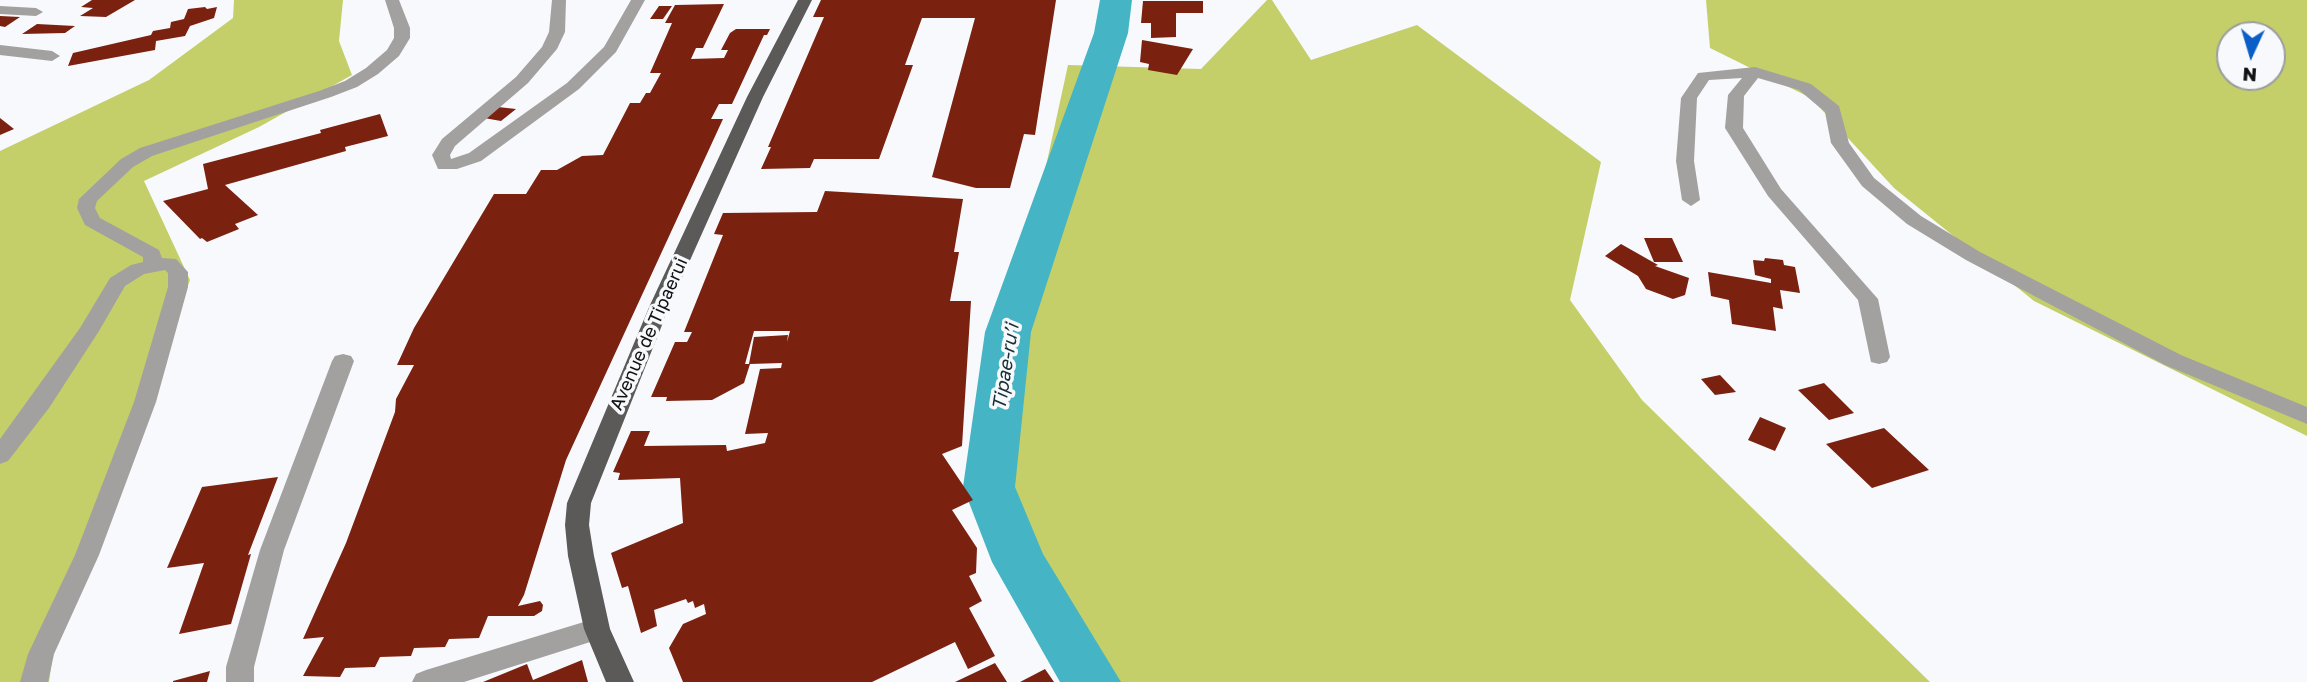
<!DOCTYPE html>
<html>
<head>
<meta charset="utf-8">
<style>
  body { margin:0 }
  #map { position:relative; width:2307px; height:682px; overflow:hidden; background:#f7f9fd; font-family:"Golos Text",sans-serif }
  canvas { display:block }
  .north { position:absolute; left:2216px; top:21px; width:70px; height:70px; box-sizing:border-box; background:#f7f9fd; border:2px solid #9b9d9f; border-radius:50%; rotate:184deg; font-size:19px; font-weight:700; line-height:28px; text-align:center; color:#121213 }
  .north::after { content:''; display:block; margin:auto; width:24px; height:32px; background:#0b5dc7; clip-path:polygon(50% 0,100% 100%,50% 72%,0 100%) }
</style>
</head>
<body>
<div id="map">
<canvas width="2307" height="682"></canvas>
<div class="north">N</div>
</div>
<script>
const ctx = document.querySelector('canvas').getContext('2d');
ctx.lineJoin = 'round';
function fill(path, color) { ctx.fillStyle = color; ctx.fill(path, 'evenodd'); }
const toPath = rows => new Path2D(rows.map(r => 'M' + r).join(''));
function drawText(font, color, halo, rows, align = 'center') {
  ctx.font = font + ' "Golos Text",sans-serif'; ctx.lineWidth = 7; ctx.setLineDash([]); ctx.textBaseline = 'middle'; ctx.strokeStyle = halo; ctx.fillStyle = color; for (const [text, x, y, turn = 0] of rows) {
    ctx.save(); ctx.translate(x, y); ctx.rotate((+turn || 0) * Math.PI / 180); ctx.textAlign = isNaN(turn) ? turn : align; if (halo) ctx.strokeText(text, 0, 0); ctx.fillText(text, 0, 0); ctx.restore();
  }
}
fill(toPath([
  [234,0,343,0,339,41,352,75,259,127,144,181,190,280,54,647,49,682,0,682,0,151,149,80,233,18],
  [1267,0,1272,0,1311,60,1417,25,1601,162,1570,300,1642,400,1930,682,1098,682,1049,610,995,472,993,347,1006,288,1036,212,1068,65,1201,69],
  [1706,0,2307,0,2307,436,2034,301,1894,188,1811,98,1710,48],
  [2230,35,2272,35,2272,77,2230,77]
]), '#c4cf69');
fill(toPath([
  [1100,0,1132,0,1128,33,1031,332,1015,487,1043,554,1121,682,1060,682,992,562,963,487,985,332,1094,33,1100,0]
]), '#45b4c4');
fill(toPath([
  [92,0,135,0,106,17,80,16,93,8,81,7],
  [821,0,1056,0,1035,135,1024,134,1010,188,976,188,932,177,975,18,922,18,905,65,913,65,879,159,814,159,810,168,761,169,771,147,768,147,824,17,813,17],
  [1143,1,1203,1,1203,13,1176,13,1176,37,1151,38,1151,23,1141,23],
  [724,4,703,48,696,48,691,59,724,58,728,50,721,50,730,33,736,29,770,29,767,35,764,35,732,104,719,104,711,119,723,119,566,460,524,595,518,606,540,601,543,605,542,611,534,616,488,616,479,638,449,639,445,647,414,648,411,656,380,657,375,667,345,668,340,677,303,676,324,637,303,639,346,543,395,412,396,399,414,365,397,365,414,328,494,194,526,194,541,170,557,170,582,156,603,155,630,103,640,103,646,93,650,93,661,73,650,73,672,23,665,23,675,5],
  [659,6,672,6,663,19,650,19],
  [205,7,207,9,217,7,214,18,190,26,185,36,156,41,155,50,68,66,73,53,151,35,153,31,170,28,171,22,184,19,188,9],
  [0,16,20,17,5,27,0,26],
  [37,24,75,26,65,33,22,34],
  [1142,40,1193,49,1177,75,1148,70,1149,64,1140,62],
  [498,107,516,109,501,121,484,118],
  [380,114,388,136,345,147,346,151,225,185,258,215,235,224,239,229,207,242,202,238,200,239,163,201,208,189,203,164,321,133,320,130],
  [0,118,14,129,0,135],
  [825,191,963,199,954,252,959,252,950,301,971,301,962,446,942,454,973,500,952,510,977,548,976,573,969,576,982,601,969,608,995,656,968,669,955,642,872,682,683,682,669,648,683,624,706,614,704,604,695,608,693,601,688,603,686,599,654,610,657,626,641,633,628,586,622,588,611,553,683,523,680,478,618,480,620,473,613,472,631,431,650,431,644,446,726,445,727,451,765,443,768,433,745,434,760,369,781,368,782,363,750,364,744,383,712,400,666,401,667,397,651,397,675,342,687,342,692,332,684,332,723,235,714,234,723,213,817,212],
  [754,331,790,331,787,342,788,335,754,337,749,364,745,364],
  [1644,238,1672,238,1683,262,1654,262],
  [1621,244,1658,265,1655,266,1689,278,1685,295,1673,299,1646,289,1638,276,1605,256],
  [1765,258,1783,260,1784,265,1795,267,1800,293,1780,290,1783,309,1773,307,1776,331,1732,324,1729,300,1711,296,1708,272,1771,283,1771,279,1755,275,1753,260,1764,261],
  [1720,375,1736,392,1715,395,1701,379],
  [1824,383,1854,413,1829,420,1798,390],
  [1760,417,1786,428,1775,451,1748,440],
  [1884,428,1929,470,1872,488,1826,444],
  [278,477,248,555,251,554,231,624,179,634,204,563,167,568,202,487],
  [582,660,588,682,483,682,527,664,533,680],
  [995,663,1007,682,955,682],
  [1045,669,1054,682,1020,682],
  [210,671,207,682,173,682,173,681]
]), '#7b2110');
fill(toPath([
  [385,0,399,0,410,28,410,38,399,56,378,74,357,87,331,97,152,156,133,167,97,201,95,208,100,218,159,250,162,258,176,259,188,272,188,287,156,402,99,555,54,654,48,682,20,682,28,654,75,555,134,402,168,287,168,273,165,270,144,274,125,286,99,331,49,408,8,461,0,464,0,439,80,328,110,278,131,265,143,262,143,257,85,225,77,208,79,199,121,159,140,148,319,91,345,81,366,68,387,50,394,38,394,28,385,0],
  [552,0,566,0,565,32,557,49,528,83,455,146,450,155,451,159,469,153,567,83,604,47,631,0,645,0,616,52,579,89,481,161,457,169,438,169,432,155,442,139,516,77,542,47,549,32,552,0],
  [0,6,36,8,43,12,36,16,0,14,0,6],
  [0,45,52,51,60,56,52,61,0,55,0,45],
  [1755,67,1811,84,1839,106,1849,143,1874,178,1921,216,1980,252,2181,355,2307,407,2307,424,2165,365,1966,260,1907,224,1862,186,1831,143,1825,112,1799,90,1758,78,1744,96,1743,128,1781,189,1878,299,1890,357,1887,362,1879,364,1871,362,1858,300,1768,196,1725,128,1728,95,1742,78,1709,80,1697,98,1694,161,1700,200,1691,206,1682,200,1676,161,1681,98,1698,73,1755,67],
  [343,354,351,356,354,361,284,550,254,667,254,682,226,682,226,667,260,550,332,361,335,356,343,354],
  [597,618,606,621,610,629,606,637,464,682,412,682,416,674,426,670,597,618]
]), '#a3a1a0');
fill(toPath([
  [798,0,812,0,763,97,670,305,591,503,589,525,594,556,610,629,634,682,606,682,584,629,568,556,565,525,567,503,650,305,747,97,798,0]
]), '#5c5a58');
drawText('18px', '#121213', '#f7f9fd', [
  ["Avenue de Tipaerui",649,334,-66]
]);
drawText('italic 19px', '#183034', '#f7f9fd', [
  ["Tipae-ru’i",1006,367,-81]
]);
</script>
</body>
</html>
